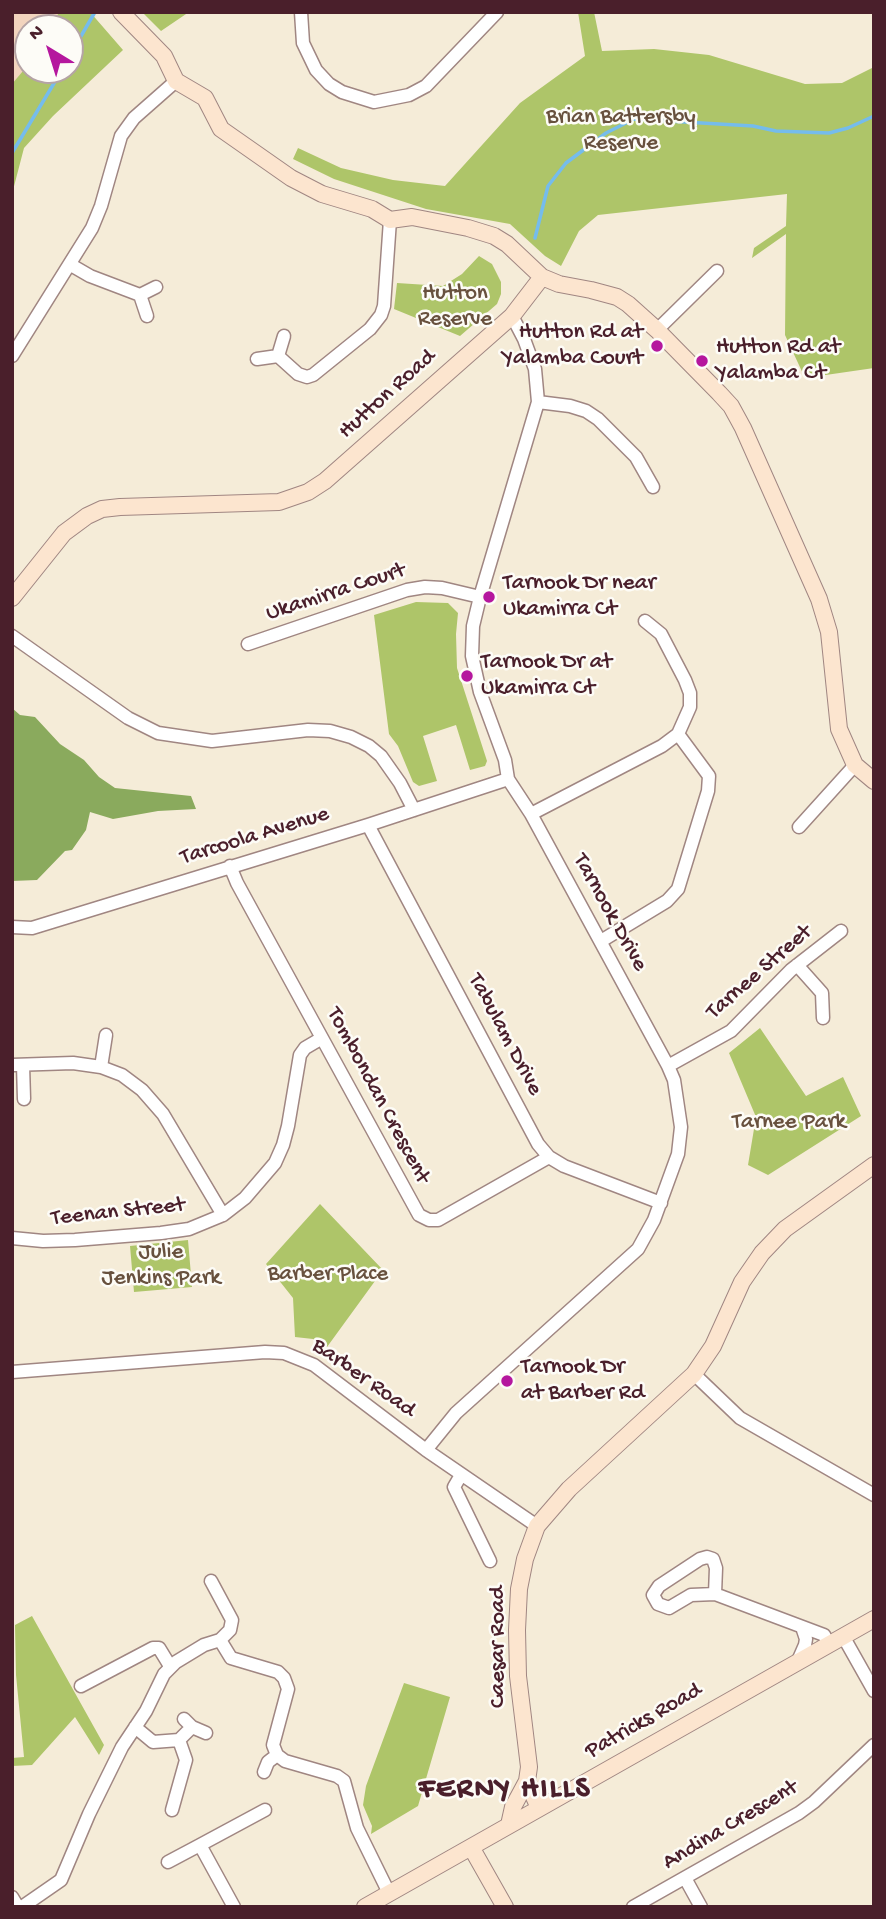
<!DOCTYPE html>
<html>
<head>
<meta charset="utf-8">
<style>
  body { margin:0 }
  #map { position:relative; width:886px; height:1919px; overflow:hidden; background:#f5ecd8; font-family:"Gochi Hand",sans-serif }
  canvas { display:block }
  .frame { position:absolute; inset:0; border:14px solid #4a1f2b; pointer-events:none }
  .north { position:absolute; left:14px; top:14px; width:70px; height:70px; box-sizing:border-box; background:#fdfcf7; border:2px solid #b5a4a5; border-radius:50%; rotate:322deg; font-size:19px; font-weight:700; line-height:28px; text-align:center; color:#4a1f2b }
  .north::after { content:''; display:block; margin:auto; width:24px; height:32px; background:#b5179e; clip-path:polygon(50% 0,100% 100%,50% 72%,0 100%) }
</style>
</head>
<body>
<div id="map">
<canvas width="886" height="1919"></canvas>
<div class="frame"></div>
<div class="north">N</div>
</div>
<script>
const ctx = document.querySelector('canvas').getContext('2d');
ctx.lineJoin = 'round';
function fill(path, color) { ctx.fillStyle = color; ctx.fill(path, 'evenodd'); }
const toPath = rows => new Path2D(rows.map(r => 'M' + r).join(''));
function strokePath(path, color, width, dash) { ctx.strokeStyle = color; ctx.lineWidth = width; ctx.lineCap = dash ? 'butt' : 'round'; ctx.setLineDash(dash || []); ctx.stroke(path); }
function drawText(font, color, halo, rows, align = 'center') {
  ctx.font = font + ' "Gochi Hand",sans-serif'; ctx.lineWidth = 5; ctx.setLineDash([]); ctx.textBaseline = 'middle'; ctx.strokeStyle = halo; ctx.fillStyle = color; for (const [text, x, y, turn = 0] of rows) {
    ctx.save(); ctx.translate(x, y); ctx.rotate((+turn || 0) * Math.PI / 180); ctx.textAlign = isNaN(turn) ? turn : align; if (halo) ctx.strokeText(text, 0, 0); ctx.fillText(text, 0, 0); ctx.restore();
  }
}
fill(toPath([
  [12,12,59,12,51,28,28,28,28,65,15,82,12,81]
]), '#f2d4be');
fill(toPath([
  [59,12,90,12,123,50,53,116,24,148,12,194,12,84,28,65,28,70,70,70,70,28,51,28],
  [142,12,189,12,161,31],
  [578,12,594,12,602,51,654,49,709,55,805,84,842,83,874,67,874,368,805,378,785,335,786,234,752,258,754,248,786,226,787,194,598,215,579,231,561,266,545,256,510,224,426,209,334,179,293,159,298,148,341,168,393,180,445,186,520,103,585,56],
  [479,256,492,264,501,282,501,294,497,304,460,336,394,309,397,283,443,286,462,274],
  [416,602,448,603,458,613,456,634,457,668,487,761,485,766,470,770,456,725,423,736,437,781,419,786,413,782,398,746,389,734,374,615],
  [760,1028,806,1096,843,1077,861,1116,768,1175,748,1165,756,1117,729,1053],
  [320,1204,383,1270,327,1347,313,1339,295,1337,293,1298,266,1264],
  [188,1240,192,1287,134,1292,130,1246],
  [32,1616,104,1745,99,1755,75,1717,32,1765,12,1766,12,1758,24,1757,16,1675,15,1625],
  [404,1683,450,1697,418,1806,371,1834,372,1826,363,1805,366,1786]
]), '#aec569');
fill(toPath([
  [12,708,20,715,35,717,60,744,84,760,99,777,115,788,191,796,196,809,158,811,113,819,90,812,86,830,72,850,65,851,37,880,12,881]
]), '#8aaa5d');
strokePath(toPath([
  [70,55,95,12],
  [12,153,62,70],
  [535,238,548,186,566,163,606,133,634,119,753,126,776,131,829,133,848,128,874,116]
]), '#75bcec', 3.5);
const street = toPath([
  [301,12,303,43,316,70,329,84,342,92,374,102,409,95,426,86,497,12],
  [71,265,90,276,140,295],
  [147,316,140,295,156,287],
  [657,330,717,271],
  [12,356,92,228,101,206,121,136,134,118,176,81],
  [278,356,298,374,307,377,313,375,370,329,381,315,384,306,390,220],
  [257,359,278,356,284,336],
  [538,402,570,406,586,411,598,419,636,457,653,487],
  [12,636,128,718,158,733,212,741,308,730,330,731,351,737,369,746,381,756,400,783,414,810],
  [248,644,407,590,425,587,442,588,480,597],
  [531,814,662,746,678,734,690,707,690,693,685,680,661,634,645,621],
  [368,825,538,1144,549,1157,564,1166,661,1203],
  [799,827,855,765],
  [230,866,237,883,419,1215,429,1220,438,1220,549,1157],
  [12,927,32,928,368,825,508,779],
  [601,941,667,901,678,889,708,791,709,776,678,734],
  [797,965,822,993,823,1018],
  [12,1065,73,1063,101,1067,122,1075,142,1090,163,1114,223,1215],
  [23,1065,24,1099],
  [668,1066,731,1031,791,970,841,931],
  [101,1067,106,1035],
  [12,1238,43,1241,75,1240,161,1233,189,1229,223,1215,245,1198,275,1163,283,1145,288,1126,300,1055,305,1048,322,1038],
  [12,1372,265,1352,284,1353,314,1365,426,1450,537,1526],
  [694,1374,740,1418,874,1495],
  [426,1450,456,1413,638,1249,654,1220,678,1154,681,1127,674,1080,668,1066,531,814,508,779,505,760,480,692,472,656,473,626,480,597,538,402,535,369,524,339,512,316],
  [461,1475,454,1487,490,1561],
  [715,1594,716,1568,713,1559,707,1557,700,1559,659,1586,653,1595,658,1604,669,1608,691,1595,715,1594,824,1635,829,1644],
  [843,1636,874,1691],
  [220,1640,231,1658,278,1672,284,1678,288,1689,273,1745,277,1755,285,1761,337,1776,344,1781,357,1828,389,1893],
  [798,1661,805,1645,806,1639,802,1627],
  [81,1686,153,1648,159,1648,170,1666],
  [135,1727,153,1742,179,1740],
  [192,1727,206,1733],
  [264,1772,268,1762,277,1755],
  [172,1810,186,1760,179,1740,192,1727,184,1719],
  [168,1862,200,1845],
  [685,1878,701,1907],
  [12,1897,18,1907],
  [22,1907,61,1880,89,1814,122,1747,146,1711,164,1674,176,1662,204,1645,220,1640,230,1630,232,1620,211,1581],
  [234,1907,200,1845,265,1810],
  [633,1907,799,1813,814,1802,874,1745]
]);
const secondary = toPath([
  [121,12,164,56,176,81,205,98,221,129,291,178,322,194,372,209,390,220,412,217,468,228,494,236,507,244,542,277,559,284,591,290,617,297,628,304,657,330,719,393,731,406,743,428,819,599,829,632,839,729,855,765,874,781],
  [12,598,64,533,87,516,102,509,120,507,279,502,308,492,325,481,512,316,542,277],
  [539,1808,527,1781,529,1767,518,1676,517,1630,519,1589,525,1559,537,1526,569,1489,694,1374,713,1346,742,1282,762,1253,785,1229,874,1165],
  [509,1825,513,1807,527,1781],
  [471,1847,505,1907],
  [365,1907,874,1619]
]);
strokePath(street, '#a08682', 15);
strokePath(secondary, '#a08682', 18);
strokePath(street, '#fff', 12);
strokePath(secondary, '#fce5cf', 16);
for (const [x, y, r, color] of [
  [657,346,7,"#b5179e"],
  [702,361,7,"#b5179e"],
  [489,597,7,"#b5179e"],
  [467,676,7,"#b5179e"],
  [507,1381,7,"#b5179e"]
]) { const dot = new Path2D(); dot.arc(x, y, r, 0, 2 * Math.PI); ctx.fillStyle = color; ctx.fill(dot); strokePath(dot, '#fdfcf7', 2.5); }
drawText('23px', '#68513e', '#fdfcf7', [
  ["Brian Battersby",621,118],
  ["Reserve",621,144],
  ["Hutton",455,294],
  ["Reserve",455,320],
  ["Tarnee Park",789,1123],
  ["Julie",161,1253],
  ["Jenkins Park",161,1279],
  ["Barber Place",328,1275]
]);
drawText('23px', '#4a1f2b', '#fdfcf7', [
  ["Hutton Rd at",643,333,"right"],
  ["Yalamba Court",643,359,"right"],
  ["Hutton Rd at",716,348],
  ["Yalamba Ct",716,374],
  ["Tarnook Dr near",503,584],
  ["Ukamirra Ct",503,610],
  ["Tarnook Dr at",481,663],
  ["Ukamirra Ct",481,689],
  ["Tarnook Dr",521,1368],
  ["at Barber Rd",521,1394]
], 'left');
drawText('23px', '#4a1f2b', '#fdfcf7', [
  ["Hutton Road",388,395,-42],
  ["Ukamirra Court",336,593,-18],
  ["Tarcoola Avenue",255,837,-17],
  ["Tarnook Drive",609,913,61],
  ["Tarnee Street",760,973,-41],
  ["Tabulam Drive",504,1035,62],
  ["Tombondan Crescent",377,1096,62],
  ["Teenan Street",118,1213,-6],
  ["Barber Road",363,1379,35],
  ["Caesar Road",499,1647,-90],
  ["Patricks Road",644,1722,-30],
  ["Andina Crescent",731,1826,-31]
]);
ctx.letterSpacing = '2px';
drawText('bold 30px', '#4a1f2b', '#fdfcf7', [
  ["FERNY HILLS",505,1791]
]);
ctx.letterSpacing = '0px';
</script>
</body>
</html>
